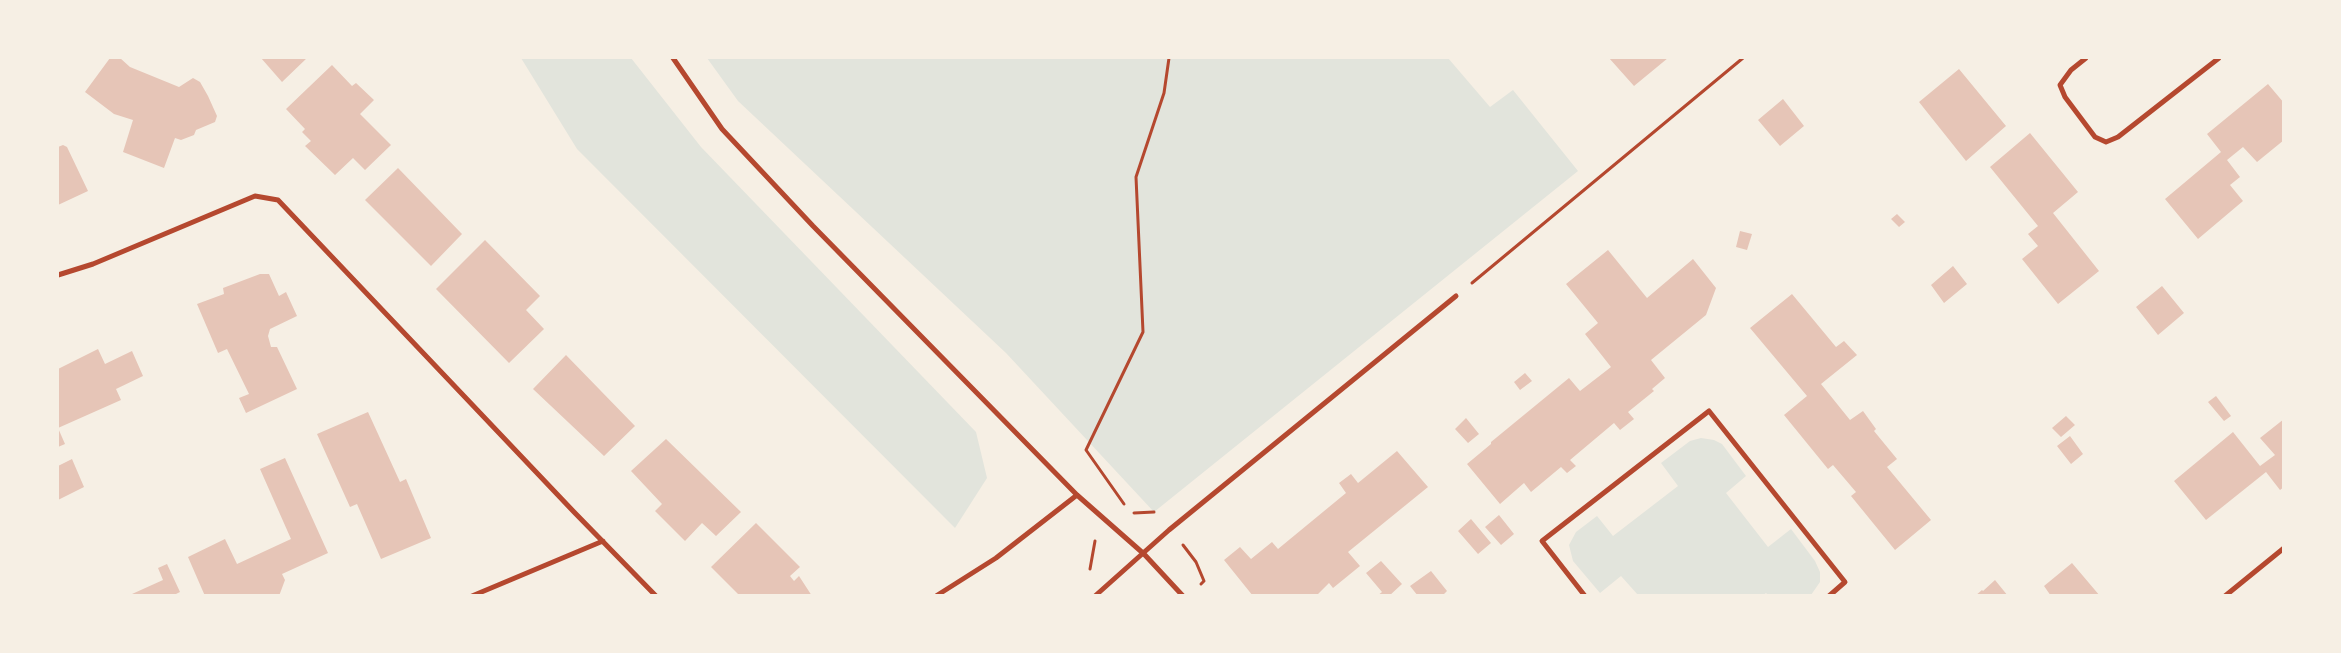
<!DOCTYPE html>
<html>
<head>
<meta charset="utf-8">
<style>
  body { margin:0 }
  #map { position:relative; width:2341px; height:653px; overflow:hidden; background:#f6efe4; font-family:"Alegreya Sans",sans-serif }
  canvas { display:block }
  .frame { position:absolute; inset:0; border:59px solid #f6efe4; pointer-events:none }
</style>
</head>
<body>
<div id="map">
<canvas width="2341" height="653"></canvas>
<div class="frame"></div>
</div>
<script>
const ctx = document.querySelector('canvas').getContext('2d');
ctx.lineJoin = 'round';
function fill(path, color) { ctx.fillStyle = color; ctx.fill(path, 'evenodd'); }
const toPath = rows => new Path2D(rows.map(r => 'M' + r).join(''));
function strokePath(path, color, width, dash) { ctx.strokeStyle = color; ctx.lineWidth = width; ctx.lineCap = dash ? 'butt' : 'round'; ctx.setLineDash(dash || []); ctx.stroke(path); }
fill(toPath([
  [521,58,631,58,701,147,976,432,987,478,955,528,577,149],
  [707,58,1448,58,1490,107,1513,90,1578,171,1154,512,1006,353,738,101],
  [1701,438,1714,440,1722,444,1746,476,1726,493,1768,547,1791,529,1815,561,1820,572,1820,582,1811,595,1768,595,1766,593,1762,596,1638,595,1621,576,1600,593,1573,561,1569,545,1576,532,1597,516,1613,536,1678,486,1661,463,1690,441]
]), '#e2e4dc');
fill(toPath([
  [110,58,120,58,130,67,179,87,193,78,200,82,208,96,217,116,215,122,196,130,194,135,181,140,175,138,164,168,123,152,133,120,114,114,85,92],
  [261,58,307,58,282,82],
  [1609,58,1668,58,1634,86],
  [332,65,352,86,356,83,374,100,360,114,391,145,365,170,353,158,335,175,305,146,311,141,302,132,305,129,286,109],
  [1959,69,2006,126,1966,161,1919,102],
  [2268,84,2284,103,2284,140,2257,162,2243,147,2227,160,2240,177,2230,185,2243,201,2198,239,2165,199,2221,152,2207,134],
  [1783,99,1804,126,1780,146,1758,120],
  [2030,133,2078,192,2053,213,2099,271,2058,304,2022,259,2038,246,2028,234,2038,226,1990,167],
  [63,145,67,147,88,191,58,205,58,147],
  [398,168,462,234,431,266,365,200],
  [1897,214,1905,222,1899,227,1891,219],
  [1740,231,1752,234,1747,250,1736,247],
  [485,240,540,296,526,310,544,329,509,363,436,289],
  [1608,250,1647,298,1693,259,1716,288,1706,315,1651,360,1665,378,1652,389,1654,391,1628,412,1634,419,1620,430,1614,423,1570,460,1576,466,1567,473,1561,467,1531,492,1524,483,1500,504,1467,464,1491,444,1491,442,1569,378,1580,391,1611,367,1585,334,1598,323,1566,284],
  [1953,266,1967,284,1944,303,1931,285],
  [260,274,269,274,279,296,286,292,297,316,270,329,268,336,271,347,277,347,297,389,246,413,239,398,249,394,227,349,218,353,197,304,224,294,223,288],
  [2162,286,2184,313,2158,335,2136,307],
  [1792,294,1836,347,1844,341,1857,355,1821,384,1850,420,1863,411,1876,429,1874,431,1897,459,1887,467,1931,520,1895,550,1851,496,1856,492,1833,465,1828,469,1784,415,1807,396,1750,328],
  [98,349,105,364,132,351,143,376,116,389,121,400,58,428,65,444,58,447,58,369],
  [566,355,635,426,604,456,533,389],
  [1525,373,1532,381,1520,390,1514,382],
  [2216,396,2231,416,2224,421,2208,402],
  [368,412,400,482,406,479,431,538,381,559,357,504,350,507,317,434],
  [2066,416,2075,425,2061,437,2052,428],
  [1466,418,1479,434,1468,443,1455,429],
  [2284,419,2284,487,2280,490,2266,472,2206,520,2174,481,2233,432,2260,466,2275,455,2260,438],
  [2070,436,2083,454,2071,464,2057,446],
  [666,439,741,512,716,536,702,523,685,541,655,511,662,504,631,471],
  [1397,451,1428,487,1348,552,1360,566,1333,588,1329,583,1316,596,1253,596,1224,560,1240,547,1251,559,1272,542,1278,549,1346,493,1339,483,1351,474,1358,483],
  [285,458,328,553,282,574,285,580,279,596,205,596,188,557,225,539,237,564,291,539,260,469],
  [72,459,84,487,58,500,58,466],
  [1499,515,1514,534,1501,545,1485,527],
  [1471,519,1491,543,1478,554,1458,531],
  [756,523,800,567,790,576,794,581,799,576,812,596,740,596,711,567],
  [1381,561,1402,584,1389,596,1377,596,1382,592,1366,573],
  [2072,563,2100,596,2051,596,2044,586],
  [167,564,180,592,172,596,132,596,132,594,163,580,158,568],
  [1431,571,1447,591,1442,596,1418,596,1410,586],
  [1995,580,2008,596,1975,596,1982,590,1983,591]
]), '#e6c5b7');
strokePath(toPath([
  [1472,283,1743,58],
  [1124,504,1086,450,1143,332,1136,177,1164,93,1169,58],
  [1134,513,1154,512],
  [1183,545,1196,562,1204,581,1201,584],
  [1090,569,1095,541]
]), '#b5482f', 3);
strokePath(toPath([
  [673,58,722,129,813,226,1077,495,1144,554,1183,596],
  [2086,58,2071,70,2060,85,2065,97,2095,137,2106,142,2118,137,2219,58],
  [58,275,93,264,255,196,278,200,574,512,656,596],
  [472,596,603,541],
  [936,596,996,558,1077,495],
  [1095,596,1169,530,1456,296],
  [1585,596,1542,541,1709,411,1845,582,1829,596],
  [2225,596,2284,548]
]), '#b5482f', 5);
</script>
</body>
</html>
